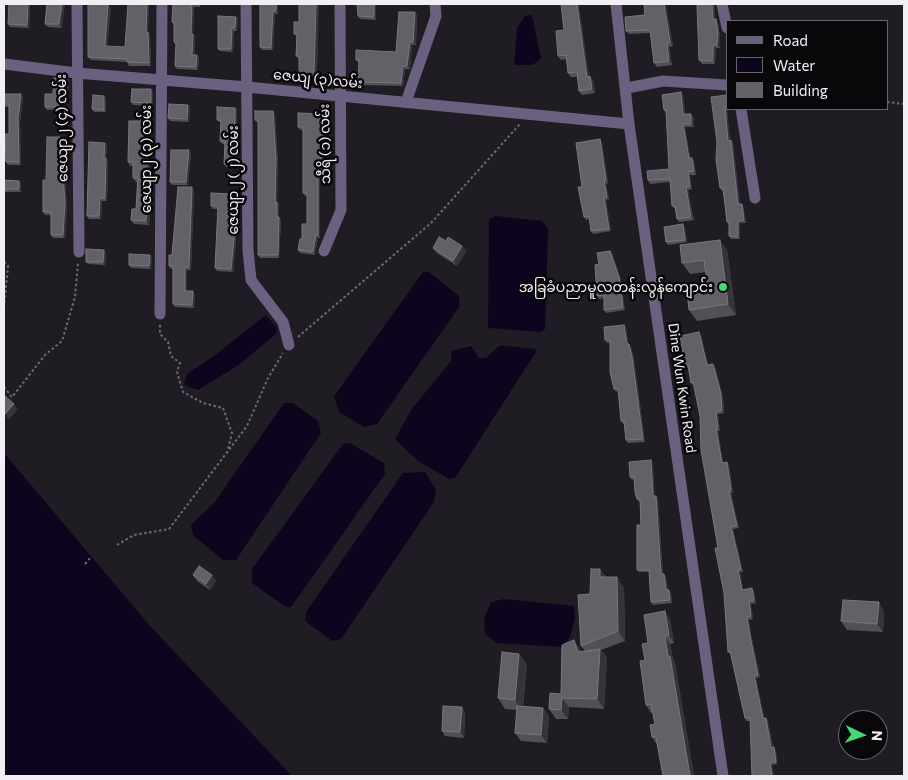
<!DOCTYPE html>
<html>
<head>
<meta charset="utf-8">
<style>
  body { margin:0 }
  #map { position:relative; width:908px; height:780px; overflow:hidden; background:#1f1d23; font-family:Commissioner,sans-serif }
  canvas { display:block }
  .frame { position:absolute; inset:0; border:5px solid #f1eff4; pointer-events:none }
  .legend { position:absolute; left:726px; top:20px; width:162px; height:90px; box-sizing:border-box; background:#08070a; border:1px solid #656468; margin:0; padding:6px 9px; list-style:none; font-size:15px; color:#f1eff4 }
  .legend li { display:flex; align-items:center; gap:10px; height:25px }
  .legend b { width:25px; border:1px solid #656468 }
  .north { position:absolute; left:838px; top:710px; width:50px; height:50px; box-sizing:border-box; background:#08070a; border:1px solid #656468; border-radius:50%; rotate:93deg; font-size:14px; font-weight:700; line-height:20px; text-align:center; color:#f1eff4 }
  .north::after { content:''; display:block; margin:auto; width:18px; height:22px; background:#47d779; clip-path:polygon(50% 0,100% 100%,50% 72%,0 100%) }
</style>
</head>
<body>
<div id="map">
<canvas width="908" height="780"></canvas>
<div class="frame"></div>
<ul class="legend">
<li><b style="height:6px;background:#6c6080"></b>Road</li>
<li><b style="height:14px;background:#0f041e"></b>Water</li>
<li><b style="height:14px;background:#636168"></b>Building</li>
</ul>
<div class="north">N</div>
</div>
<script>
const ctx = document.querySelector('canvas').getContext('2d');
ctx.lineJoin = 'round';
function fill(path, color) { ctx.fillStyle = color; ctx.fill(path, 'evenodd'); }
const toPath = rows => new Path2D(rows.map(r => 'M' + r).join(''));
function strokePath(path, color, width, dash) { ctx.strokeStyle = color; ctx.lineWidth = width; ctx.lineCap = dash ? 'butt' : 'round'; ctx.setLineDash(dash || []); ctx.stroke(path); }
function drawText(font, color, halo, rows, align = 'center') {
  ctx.font = font + ' Commissioner,"Noto Sans Myanmar",sans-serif'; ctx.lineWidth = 5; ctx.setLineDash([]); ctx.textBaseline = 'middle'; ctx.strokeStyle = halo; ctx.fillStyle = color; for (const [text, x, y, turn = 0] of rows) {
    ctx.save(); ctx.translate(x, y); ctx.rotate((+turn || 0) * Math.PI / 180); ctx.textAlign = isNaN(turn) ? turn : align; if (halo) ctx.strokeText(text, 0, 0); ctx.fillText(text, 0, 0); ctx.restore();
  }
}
fill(toPath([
  [532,15,541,58,533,65,514,65,517,28,525,16],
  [496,216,542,221,548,229,545,329,541,332,488,328,489,219],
  [423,272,429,272,459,296,459,307,377,424,364,427,339,412,334,396],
  [266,315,277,328,276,334,240,364,198,390,184,385,187,374,214,356],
  [500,345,535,349,536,352,455,478,449,479,418,461,395,439,411,410,451,361,451,351,471,346,479,358,486,358],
  [284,403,293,403,318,421,321,433,236,560,223,560,193,535,191,525,214,503],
  [350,443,384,463,385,474,291,607,286,607,252,583,252,569,343,444],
  [4,453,150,626,292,776,4,776],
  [425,472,436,490,434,502,341,639,332,641,305,621,306,612,403,473],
  [504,599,574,606,575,618,570,637,562,647,497,643,485,634,484,618,491,602]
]), '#0f041e');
strokePath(toPath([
  [887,102,904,104],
  [4,262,8,266,4,307],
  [160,325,160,334,168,342,171,356,180,363,177,372,183,392,203,403,223,408,232,433,228,449],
  [298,337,431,223,520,124],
  [4,382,4,387,12,397,45,355,62,341,75,297,78,263],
  [117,545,134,535,169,529,247,426,268,378,283,353],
  [85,564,91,557]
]), '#6e6c72', 2, [2.5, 2.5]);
strokePath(toPath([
  [77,4,79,252],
  [246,4,248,250,251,280,283,322,289,345],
  [616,4,629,124,723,776],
  [722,4,727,28],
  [4,64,77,73,247,87,629,124],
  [627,88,663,81,727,85],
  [406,102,436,16,435,4],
  [741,109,755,198],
  [324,251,341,210,340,4],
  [160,314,162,4]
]), '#6c6080', 11);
fill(toPath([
  [30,4,29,28,10,27,8,24],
  [47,4,62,28,48,27,45,24],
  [128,4,149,4,148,32,150,35,151,66,129,66,127,62,91,60,88,57,107,5,111,8,107,46,125,47],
  [171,4,200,4,200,7,194,7,193,34,195,37,195,55,197,55,199,58,198,70,177,69,175,66,176,45,174,42,174,25,172,22,173,6],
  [260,4,278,4,278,14,275,14,273,50,262,50,260,47],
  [376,4,376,20,360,19,358,16],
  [644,4,666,4,666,5,673,46,669,47,672,65,657,67,654,63,651,33,629,34,626,31,645,15],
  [715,4,715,19,718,23,720,37,720,48,716,48,715,64,702,64,699,60],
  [415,12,417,16,416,45,412,45,410,69,405,69,403,86,360,85,358,82,359,63,356,60,396,52],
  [236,17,238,20,237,31,234,31,233,52,220,51,218,49],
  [299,22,317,79,301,78,299,75,299,59,296,56,297,37,294,34],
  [564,30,589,76,593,80,595,93,582,95,579,91,577,77,571,77,568,73,567,59,561,60,558,56],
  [67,79,69,81,68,92,65,92,64,110,47,110,45,107],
  [151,89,153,92,153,106,133,105,131,102],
  [4,94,21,94,23,97,20,121,21,165,8,165,6,162,9,134,9,107,4,107],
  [683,95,685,114,694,117,694,127,685,127,690,158,694,161,696,175,690,175,692,189,688,190,694,220,679,222,677,219,675,209,672,206,670,182,650,184,648,180,669,169,666,113,664,110],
  [727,95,727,109,731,109,727,109,730,140,733,143,740,204,742,204,743,206,746,223,740,223,740,239,731,239,729,236,729,225,727,222,723,191,722,191,720,188,716,160],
  [106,98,106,112,94,112,92,109],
  [190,108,189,122,170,121,168,118],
  [235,108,237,110,237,167,226,167,224,164,225,144,222,144,220,141,221,122,219,122,217,120],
  [273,111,275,114,278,163,277,202,279,205,279,217,281,220,279,258,260,258,258,255,258,122,257,122,255,120],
  [327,117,323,174,320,174,320,238,318,238,315,255,300,253,298,250,307,224,307,196,305,196,303,193,303,130,300,130,298,127],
  [146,125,146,142,148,142,150,146,149,189,152,193,149,225,134,224,131,220,136,209,137,182,136,182,133,178,133,166,130,166,128,162],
  [60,137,62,140,67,205,65,238,53,238,51,235,51,215,45,215,43,212,46,180],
  [602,142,608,183,606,184,609,199,606,200,611,231,593,234,591,231,589,219,586,220,584,217,582,187],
  [107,145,106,159,108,161,107,201,102,201,101,219,89,219,87,216],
  [191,153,188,185,172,185,170,182],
  [4,180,21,183,21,192,4,192],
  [194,190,191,270,187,270,187,291,193,291,195,294,194,308,175,307,173,304,173,269,171,269,169,266,172,255],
  [235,197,236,242,233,272,217,271,215,268,218,209,213,209,211,206],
  [685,227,687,242,668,245,666,242],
  [446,241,462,246,466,251,457,266,437,253,433,248],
  [104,250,106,253,105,265,88,264,86,262],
  [727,250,736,315,697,321,689,310,708,289,706,272,690,274,682,263],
  [612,253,621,280,625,310,606,313,604,310,604,298,599,299,597,296,599,264],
  [150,255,152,258,151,269,131,268,129,265],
  [624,325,626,327,628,344,631,347,634,359,645,442,628,443,626,440,624,424,623,424,621,421,618,391,616,392,614,389,610,343,607,343,605,340],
  [701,335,708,365,713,364,715,367,723,397,724,413,718,414,720,431,718,431,723,463,729,465,731,478,733,493,731,493,739,528,733,529,743,572,740,572,743,589,754,591,756,603,751,604,753,619,749,620,751,634,760,677,756,678,764,718,766,718,768,721,773,747,776,750,777,764,772,765,774,776,752,776,750,721,746,721,745,718,731,654,730,654,728,652,724,593,700,416,694,385,693,385,691,383,688,368,687,368,685,365],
  [653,463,654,496,656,496,658,499,663,574,666,577,668,590,671,593,672,603,653,605,651,602,649,572,639,572,637,570,641,525,640,502,639,502,637,499,634,479,632,480,630,477],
  [600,569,606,577,624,588,625,641,601,650,607,658,604,709,569,707,568,719,556,719,549,709,561,694,581,650,582,652,585,651,581,646,590,594],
  [193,575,212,575,216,581,210,590,197,581],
  [884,611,883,632,847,630,841,621],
  [670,619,674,643,670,644,673,659,675,663,694,776,663,776,657,745,652,737,655,724,653,713,651,713,646,705,645,660,648,643],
  [519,654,527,665,523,706,543,708,549,716,547,743,521,741,515,733,517,710,505,709,498,698],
  [462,707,465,713,464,738,445,736,442,731]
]), '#525057');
fill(toPath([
  [28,4,30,4,29,28,27,25],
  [62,4,65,4,62,28,59,24],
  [147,4,149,4,148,32,150,35,151,66,149,63,146,32],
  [192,4,194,7,193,34,195,37,195,58,192,55,191,34],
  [276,4,278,4,278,14,276,11],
  [316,4,319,4,317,79,314,75],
  [374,4,376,4,376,20,374,17],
  [577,4,579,4,590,81,587,77],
  [664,4,666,4,666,5,673,46,670,42],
  [712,4,715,4,715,23,713,19],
  [108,5,111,8,107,49,105,46],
  [273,11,275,14,273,50,271,48],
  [415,12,417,16,416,45,413,42],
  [236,17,238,20,237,31,235,28],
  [716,19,718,23,720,37,720,48,717,45],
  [232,28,234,31,233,52,231,49],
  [410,42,412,45,410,69,407,66],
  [667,43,669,47,672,65,669,61],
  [713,45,716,48,715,64,713,61],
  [197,55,199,58,198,70,196,67],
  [403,66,405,69,403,86,401,83],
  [590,76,593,80,595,93,592,89],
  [67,79,69,81,68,92,66,89],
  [63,89,65,92,64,110,62,107],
  [151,89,153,92,153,106,151,103],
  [681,92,683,95,685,117,683,114],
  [21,94,23,97,20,121,21,165,19,162,18,118],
  [104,96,106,98,106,112,104,110],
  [188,105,190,108,189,122,187,119],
  [725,106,727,109,730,143,728,141],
  [235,108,237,110,237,167,235,164],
  [273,111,275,114,278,163,277,205,275,202],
  [325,114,327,117,323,174,321,171],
  [691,114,694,117,694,127,691,124],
  [144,121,146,125,146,146,143,142],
  [683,124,685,127,691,161,689,158],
  [60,137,62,140,67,205,65,238,63,235],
  [600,139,602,142,608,183,606,180],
  [731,140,733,143,740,207,738,204],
  [148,142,150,146,149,192,150,189,152,193,149,225,146,221],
  [105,143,107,145,106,159,108,161,107,201,105,198,104,158],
  [189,150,191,153,188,185,186,182],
  [692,158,694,161,696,175,694,171],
  [318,171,320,174,320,238,318,235],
  [688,172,690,175,692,189,690,186],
  [19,181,21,183,21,192,19,189],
  [604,181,606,184,609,199,607,197],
  [192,187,194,190,191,270,189,267],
  [686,187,688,190,694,220,691,217],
  [233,194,235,197,236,242,233,272,231,269],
  [604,197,606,200,611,231,609,229],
  [100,198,102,201,101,219,99,216],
  [277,202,279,205,279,220,277,217],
  [742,204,743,206,746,223,744,220],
  [279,217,281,220,279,258,278,255],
  [738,221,740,223,740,239,738,237],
  [683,224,685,227,687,242,685,240],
  [316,235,318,238,315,255,313,252],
  [720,240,727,250,736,315,728,304],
  [462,246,466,251,457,266,453,261],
  [104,250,106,253,105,265,103,262],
  [610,251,612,253,621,280,625,310,623,307],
  [150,255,152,258,151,269,149,266],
  [185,267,187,270,187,293,185,291],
  [193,291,195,294,194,308,192,305],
  [624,325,626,327,629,347,627,344],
  [699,332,701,335,709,368,707,365],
  [629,344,631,347,634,359,645,442,643,439],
  [713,364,715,367,723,397,724,413,722,410],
  [14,404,18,409,9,420,5,414],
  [716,412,718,414,720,431,718,428],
  [716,429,718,431,724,466,722,463],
  [651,460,653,463,655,499,653,496],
  [727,462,729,465,733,493,731,490],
  [729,491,731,493,739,528,737,526],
  [656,496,658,499,663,577,661,574],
  [731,526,733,529,743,572,741,569],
  [600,569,607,579,600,577],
  [738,570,740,572,744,592,742,590],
  [664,574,666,577,668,593,666,590],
  [212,575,216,581,210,590,206,584],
  [617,577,624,588,625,641,618,631],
  [752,588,754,591,756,603,754,600],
  [669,590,671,593,672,603,670,600],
  [749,601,751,604,753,619,751,616],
  [879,602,884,611,883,632,877,624],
  [665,611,670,619,674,643,669,635],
  [747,617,749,620,751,634,760,677,758,675,749,631],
  [665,636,670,644,673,659,675,663,694,776,690,776],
  [574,640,581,650,585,662,578,652],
  [600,649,607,658,604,709,597,699],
  [519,654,527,665,522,711,515,700],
  [754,675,756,678,765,721,763,718],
  [562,698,569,707,568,719,561,710],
  [462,707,465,713,464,738,460,732],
  [543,708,549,716,547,743,541,735],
  [766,718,768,721,773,750,771,748],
  [774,747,776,750,777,764,776,762],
  [770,762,772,765,774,776,772,776]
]), '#36343b');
const building = toPath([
  [9,4,28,4,27,25,8,24,9,4],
  [47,4,62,4,59,24,45,24,47,4],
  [88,4,104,4,104,5,108,5,105,46,125,47,128,4,147,4,146,32,148,32,149,63,127,62,127,59,88,57,88,4],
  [173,4,198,4,192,4,191,34,193,34,192,55,197,55,196,67,175,66,176,43,174,42,174,22,172,22,173,4],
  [260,4,276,4,276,11,273,11,271,48,260,47,260,4],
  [299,4,316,4,314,75,299,75,299,56,296,56,297,34,294,34,294,22,299,22,299,4],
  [357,4,374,4,374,17,358,16,357,4],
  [561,4,577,4,587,77,590,76,592,89,579,91,577,72,568,73,566,55,558,56,556,31,564,30,561,4],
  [644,4,664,4,670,42,667,43,669,61,654,63,650,30,626,31,625,17,645,15,644,4],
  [697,4,712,4,713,19,716,19,718,33,717,45,713,45,713,61,699,60,697,4],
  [399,12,415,12,413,42,410,42,407,66,403,66,401,83,358,82,359,60,356,60,356,50,396,52,399,12],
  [218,16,236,17,235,28,232,28,231,49,218,49,218,16],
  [54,78,67,79,66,89,63,89,62,107,45,107,45,94,53,94,54,78],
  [132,89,151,89,151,103,131,102,132,89],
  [681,92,683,114,691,114,691,124,683,124,689,158,692,158,694,171,688,172,690,186,686,187,691,217,677,219,675,206,672,206,670,179,648,180,647,171,669,169,666,110,664,110,662,95,681,92],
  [4,94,21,94,18,118,19,162,6,162,5,134,9,134,9,104,4,104,4,94],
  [93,95,104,96,104,110,92,109,93,95],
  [727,95,727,106,725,106,728,141,731,140,738,204,742,204,744,220,738,221,738,237,729,236,729,222,727,222,723,188,720,188,716,160,717,142,711,97,727,95],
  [169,104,188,105,187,119,168,118,169,104],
  [217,107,235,108,235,164,224,164,225,142,220,141,221,120,217,120,217,107],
  [255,111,273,111,276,160,275,202,277,202,277,217,279,217,278,255,258,255,258,120,255,120,255,111],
  [298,113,325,114,321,171,318,171,318,235,316,235,313,252,298,250,300,239,302,239,302,224,307,224,307,193,303,193,303,127,298,127,298,113],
  [129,121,144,121,143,142,148,142,146,189,150,189,146,221,131,220,132,209,136,209,138,178,133,178,133,162,128,162,129,121],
  [47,137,60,137,65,202,63,235,51,235,51,212,43,212,43,180,46,180,47,137],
  [600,139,606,180,604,181,607,197,604,197,609,229,591,231,589,216,584,217,578,187,582,187,576,143,600,139],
  [89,142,105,143,104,158,106,158,105,198,100,198,99,216,87,216,89,142],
  [171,150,189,150,186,182,170,182,171,150],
  [4,180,19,181,19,189,4,189,4,180],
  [178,187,192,187,189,267,185,267,185,291,193,291,192,305,173,304,173,266,169,266,169,255,172,255,178,187],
  [211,193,233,194,234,239,231,269,215,268,218,206,211,206,211,193],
  [683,224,685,240,666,242,664,227,683,224],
  [439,237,446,241,448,237,462,246,453,261,433,248,439,237],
  [720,240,728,304,689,310,687,292,708,289,704,260,682,263,680,245,720,240],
  [86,249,104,250,103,262,86,262,86,249],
  [610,251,619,277,623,307,604,310,604,295,597,296,595,265,599,264,597,253,610,251],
  [129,254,150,255,149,266,129,265,129,254],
  [624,325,627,344,629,344,632,357,643,439,626,440,624,421,621,421,618,388,614,389,610,372,610,340,605,340,604,327,624,325],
  [699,332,707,365,713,364,721,394,722,410,716,412,718,428,716,429,722,463,727,462,731,490,729,491,737,526,731,526,741,569,738,570,742,590,752,588,754,600,749,601,751,616,747,617,749,631,758,675,754,675,763,718,766,718,771,748,774,747,776,762,770,762,772,776,752,776,750,718,745,718,730,651,728,652,724,593,715,548,718,548,701,450,700,416,693,382,691,383,688,365,685,365,680,336,699,332],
  [4,395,14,404,5,414,4,413,4,395],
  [651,460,653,496,656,496,661,574,664,574,666,590,669,590,670,600,651,602,649,570,637,570,637,525,641,525,640,499,637,499,635,492,634,476,630,477,629,462,651,460],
  [199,566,212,575,206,584,193,575,199,566],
  [591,569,600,569,600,577,617,577,618,631,581,646,578,595,590,594,591,569],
  [843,600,879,602,877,624,841,621,843,600],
  [665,611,669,635,665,636,668,656,670,656,690,776,663,776,656,737,652,737,650,725,655,724,651,704,646,705,640,661,645,660,642,644,648,643,644,615,665,611],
  [574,640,578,652,600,649,597,699,562,698,561,710,549,709,550,693,561,694,562,645,574,640],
  [502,652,519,654,515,700,498,698,502,652],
  [443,706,462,707,460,732,442,731,443,706],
  [517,706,543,708,541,735,515,733,517,706]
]);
fill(building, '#636168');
strokePath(building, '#79777e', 1);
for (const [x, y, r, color] of [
  [723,287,5,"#47d779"]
]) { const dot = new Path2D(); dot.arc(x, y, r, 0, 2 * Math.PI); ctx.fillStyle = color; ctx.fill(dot); strokePath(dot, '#08070a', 2); }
drawText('14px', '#f1eff4', '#08070a', [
  ["ဇေယျ (၃)လမ်း",318,79,6],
  ["ဇေယျာ၂ (၄) လမ်း",62,128,-91],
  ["သီရိ (၁) လမ်း",325,144,-91],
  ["ဇေယျာ၂ (၃) လမ်း",146,159,-90],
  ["ဇေယျာ၂ (၂) လမ်း",233,180,-90],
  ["Dine Wun Kwin Road",682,388,82]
]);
drawText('14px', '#f1eff4', '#08070a', [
  ["အခြခံပညာမူလတန်းလွန်ကျောင်း",713,287]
], 'right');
</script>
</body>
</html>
